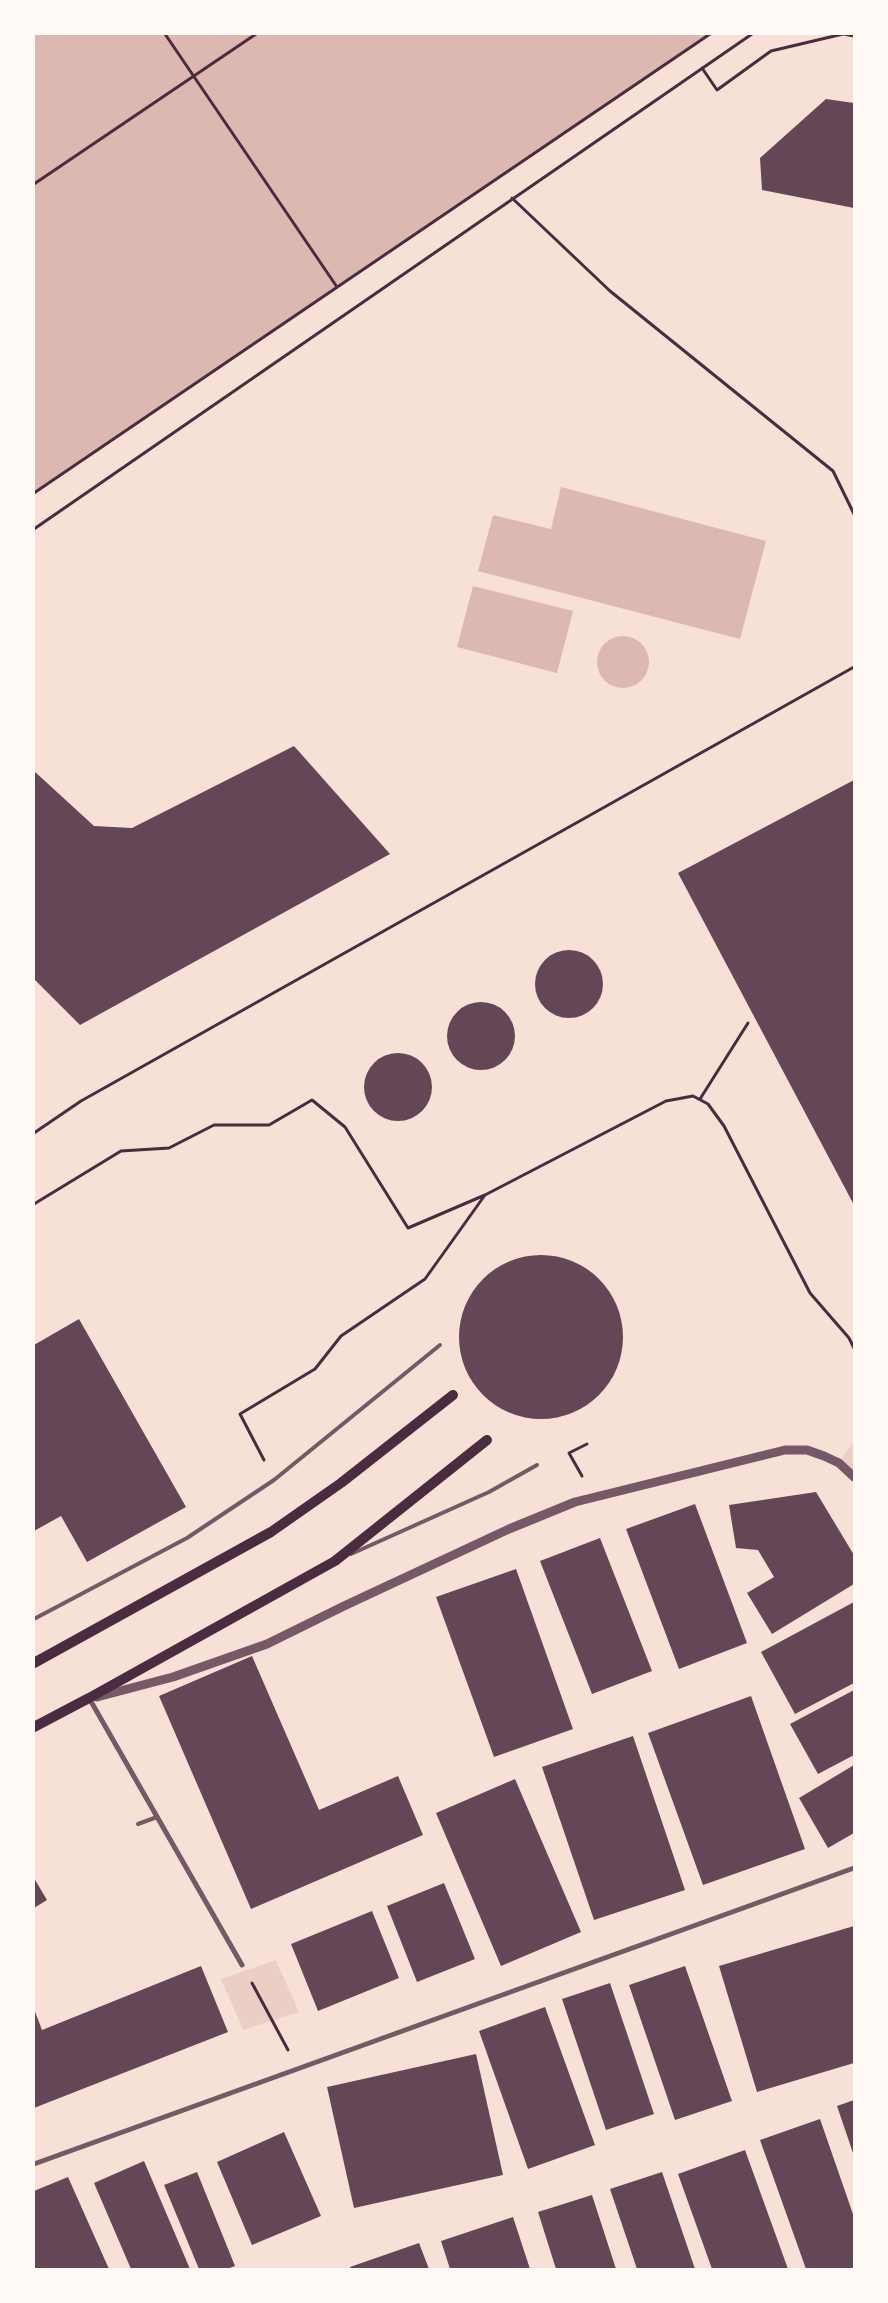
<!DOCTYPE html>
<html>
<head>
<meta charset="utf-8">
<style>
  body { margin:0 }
  #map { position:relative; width:888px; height:2303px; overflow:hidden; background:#f7e1d7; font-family:Arial,sans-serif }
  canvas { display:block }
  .frame { position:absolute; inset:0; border:35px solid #fffaf5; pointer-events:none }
</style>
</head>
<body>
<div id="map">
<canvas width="888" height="2303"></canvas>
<div class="frame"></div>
</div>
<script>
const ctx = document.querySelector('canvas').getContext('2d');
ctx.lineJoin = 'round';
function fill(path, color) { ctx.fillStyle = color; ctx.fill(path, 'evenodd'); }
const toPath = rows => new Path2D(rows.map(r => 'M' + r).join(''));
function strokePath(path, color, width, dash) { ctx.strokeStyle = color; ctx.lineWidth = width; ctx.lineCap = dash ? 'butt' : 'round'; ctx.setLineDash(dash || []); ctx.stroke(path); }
fill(toPath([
  [854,1441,854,1477,839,1463],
  [276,1960,299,2012,243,2030,221,1979]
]), '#ebcfc5');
fill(toPath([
  [34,34,710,34,34,493],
  [561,487,766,541,740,639,478,571,493,515,551,529],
  [473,586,573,611,557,673,457,647],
  '597 662a26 26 0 1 1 52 0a26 26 0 1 1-52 0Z'
]), '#dcb8b0');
fill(toPath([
  [826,99,854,103,854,208,762,190,760,158],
  [294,746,390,854,80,1025,34,979,34,771,94,826,132,828],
  [854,780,854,1205,678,873],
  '535 984a34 34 0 1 1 68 0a34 34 0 1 1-68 0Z',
  '447 1036a34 34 0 1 1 68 0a34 34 0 1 1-68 0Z',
  '364 1087a34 34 0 1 1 68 0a34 34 0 1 1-68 0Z',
  '459 1337a82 82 0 1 1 164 0a82 82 0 1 1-164 0Z',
  [79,1319,186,1507,87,1562,61,1516,34,1531,34,1345],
  [816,1492,854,1555,854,1584,772,1634,747,1593,774,1577,758,1550,736,1548,729,1505],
  [695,1504,747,1643,679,1669,626,1529],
  [600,1538,652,1671,592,1694,540,1561],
  [516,1569,573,1729,494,1757,436,1597],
  [854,1602,854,1683,795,1714,761,1652],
  [252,1656,319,1810,398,1776,423,1835,251,1909,159,1696],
  [854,1690,854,1755,818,1774,790,1724],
  [751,1696,805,1849,703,1885,648,1733],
  [633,1736,685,1890,594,1920,542,1767],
  [854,1765,854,1833,828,1848,799,1798],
  [515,1779,581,1932,501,1966,436,1813],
  [34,1878,47,1900,34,1908],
  [444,1883,475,1959,417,1982,387,1906],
  [372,1911,399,1978,318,2011,291,1944],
  [854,1926,854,2063,757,2092,719,1966],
  [201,1966,228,2032,34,2108,34,2009,42,2030],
  [685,1966,732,2101,675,2120,629,1985],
  [610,1983,654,2114,606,2130,562,1999],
  [545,2007,595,2145,528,2169,479,2031],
  [476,2054,503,2175,354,2208,327,2087],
  [854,2100,854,2156,837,2106],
  [820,2119,854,2217,854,2269,806,2269,760,2140],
  [284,2132,321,2216,252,2245,217,2162],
  [745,2150,788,2269,712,2269,678,2174],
  [144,2161,190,2269,131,2269,94,2183],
  [197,2172,235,2266,227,2269,199,2269,164,2185],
  [662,2172,695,2269,637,2269,610,2189],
  [68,2177,109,2269,34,2269,34,2191],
  [592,2195,616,2269,556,2269,538,2212],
  [513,2217,530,2269,450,2269,441,2241],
  [419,2243,429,2269,351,2269,350,2267]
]), '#644757');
strokePath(toPath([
  [165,34,337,287],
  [844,34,854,36],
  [702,68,717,90,771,51,843,34],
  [34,184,256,34],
  [512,198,610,291,833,471,854,514],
  [34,493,710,34],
  [34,529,752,34],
  [700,1099,748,1023],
  [34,1133,81,1101,854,667],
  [34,1204,121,1151,169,1148,214,1125,269,1125,312,1100,345,1127,408,1228,485,1195,666,1101,693,1096,708,1104,724,1126,810,1293,849,1338,854,1348],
  [264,1460,240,1414,315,1369,341,1336,425,1279,485,1195],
  [582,1476,569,1453,587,1444],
  [252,1983,288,2050]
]), '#4a2c40', 3);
strokePath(toPath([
  [351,1554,489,1492,537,1465],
  [34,1619,187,1538,274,1480,440,1345],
  [138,1824,157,1817]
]), '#755966', 4);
strokePath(toPath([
  [89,1698,242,1965],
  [34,2164,854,1868]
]), '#755966', 5);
strokePath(toPath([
  [97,1697,173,1677,267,1644,344,1606,509,1529,575,1502,785,1450,807,1450,824,1456,839,1463,854,1477]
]), '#755966', 9);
strokePath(toPath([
  [34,1663,271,1532,341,1483,453,1395],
  [34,1727,89,1698,335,1561,487,1440]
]), '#4a2c40', 10);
</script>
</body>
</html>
